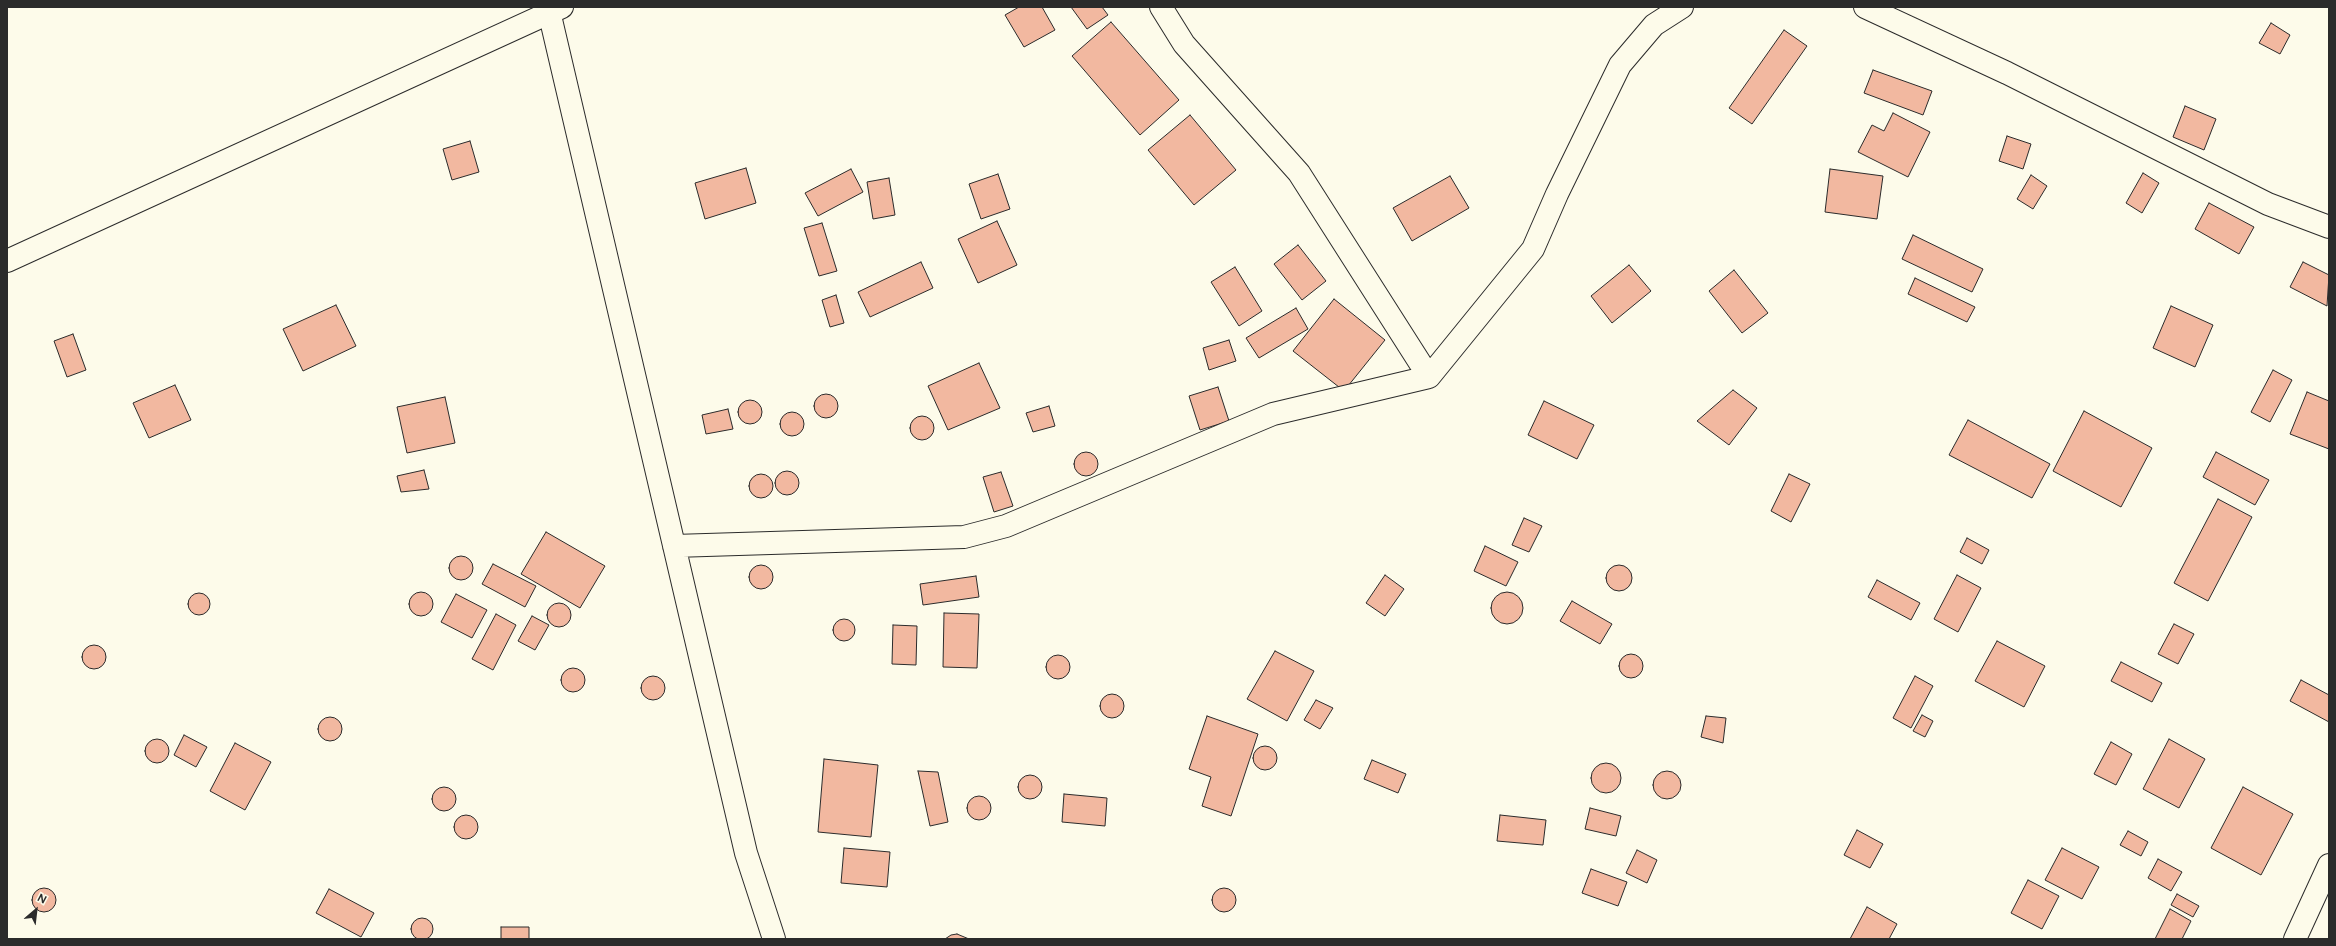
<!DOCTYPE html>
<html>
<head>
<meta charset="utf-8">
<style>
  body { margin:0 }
  #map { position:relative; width:2336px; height:946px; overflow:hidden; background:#fdfbea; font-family:Figtree,sans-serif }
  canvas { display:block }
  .frame { position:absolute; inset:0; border:8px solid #2b2b2b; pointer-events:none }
  .north { position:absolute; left:16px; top:890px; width:40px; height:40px; -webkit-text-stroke:3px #fdfbea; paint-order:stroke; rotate:28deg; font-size:11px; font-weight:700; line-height:16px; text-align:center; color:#2b2b2b }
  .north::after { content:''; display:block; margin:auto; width:14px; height:18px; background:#2b2b2b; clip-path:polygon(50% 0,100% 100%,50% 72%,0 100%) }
</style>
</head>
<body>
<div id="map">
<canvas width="2336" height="946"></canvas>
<div class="frame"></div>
<div class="north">N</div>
</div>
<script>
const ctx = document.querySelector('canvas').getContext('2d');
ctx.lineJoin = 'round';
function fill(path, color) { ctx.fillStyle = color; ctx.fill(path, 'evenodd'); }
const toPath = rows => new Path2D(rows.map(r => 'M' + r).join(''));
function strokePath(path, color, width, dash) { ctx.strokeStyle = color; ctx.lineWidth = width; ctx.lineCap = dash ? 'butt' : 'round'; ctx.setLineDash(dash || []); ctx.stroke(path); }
const building = toPath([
  [1019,7,1042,7,1055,30,1024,47,1005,15,1019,7],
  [1071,7,1102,7,1108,15,1087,29,1071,7],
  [1111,22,1179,100,1140,135,1072,56,1111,22],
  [2271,23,2290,35,2280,54,2259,43,2271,23],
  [1784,30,1807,46,1752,124,1729,108,1784,30],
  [1873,70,1932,91,1923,115,1864,93,1873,70],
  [2185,106,2216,119,2204,150,2173,137,2185,106],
  [1893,113,1930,132,1908,177,1858,152,1872,125,1884,131,1893,113],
  [1190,115,1236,170,1194,205,1148,150,1190,115],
  [2007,136,2031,144,2023,169,1999,161,2007,136],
  [470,141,479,172,452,180,443,149,470,141],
  [746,168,756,203,705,219,695,183,746,168],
  [851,169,863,192,818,216,805,193,851,169],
  [1830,169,1883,176,1877,219,1825,212,1830,169],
  [2143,173,2159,183,2142,213,2126,203,2143,173],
  [998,174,1010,209,981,219,969,184,998,174],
  [2031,175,2047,186,2033,209,2017,199,2031,175],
  [1450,176,1469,208,1412,241,1393,208,1450,176],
  [889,178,895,215,873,219,867,182,889,178],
  [2209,203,2254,227,2239,254,2195,229,2209,203],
  [997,221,1017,265,978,283,958,239,997,221],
  [822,223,837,271,819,276,804,228,822,223],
  [1913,235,1983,269,1972,292,1902,259,1913,235],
  [1298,245,1326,281,1302,300,1274,264,1298,245],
  [921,262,933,288,870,317,858,292,921,262],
  [2303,262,2329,275,2327,306,2290,287,2303,262],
  [1629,265,1651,291,1612,323,1591,296,1629,265],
  [1235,267,1262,311,1239,326,1211,282,1235,267],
  [1734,270,1768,313,1742,333,1709,291,1734,270],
  [1915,278,1975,307,1967,322,1908,294,1915,278],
  [836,295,844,323,830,327,822,300,836,295],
  [1334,299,1385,340,1344,391,1293,351,1334,299],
  [336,305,356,346,303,371,283,329,336,305],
  [2171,306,2213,325,2195,367,2153,348,2171,306],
  [1296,308,1308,329,1259,358,1246,338,1296,308],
  [73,334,86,370,67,377,54,341,73,334],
  [1229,340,1236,361,1209,370,1203,348,1229,340],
  [979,363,1000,408,948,430,928,386,979,363],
  [2273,370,2292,380,2270,422,2251,412,2273,370],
  [175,385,191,420,149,438,133,403,175,385],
  [1218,387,1229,421,1200,430,1189,396,1218,387],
  [1733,390,1757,408,1729,445,1697,421,1733,390],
  [2307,392,2329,401,2329,449,2290,434,2307,392],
  '814 406a12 12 0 1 1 24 0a12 12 0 1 1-24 0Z',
  [445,397,455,443,407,453,397,407,445,397],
  '738 412a12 12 0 1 1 24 0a12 12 0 1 1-24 0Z',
  [1544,401,1594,425,1577,459,1528,435,1544,401],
  [1049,406,1055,426,1033,432,1026,413,1049,406],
  [728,409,733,429,706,434,702,415,728,409],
  [2084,411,2152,448,2121,507,2053,471,2084,411],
  '780 424a12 12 0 1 1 24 0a12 12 0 1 1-24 0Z',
  '910 428a12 12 0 1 1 24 0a12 12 0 1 1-24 0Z',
  [1968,420,2050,464,2032,498,1949,455,1968,420],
  [2216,452,2269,480,2255,505,2203,477,2216,452],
  '1074 464a12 12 0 1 1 24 0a12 12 0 1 1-24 0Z',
  [424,470,429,489,401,492,397,476,424,470],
  '775 483a12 12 0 1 1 24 0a12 12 0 1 1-24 0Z',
  [1001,472,1013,506,994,512,983,477,1001,472],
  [1789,474,1810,484,1791,522,1771,511,1789,474],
  '749 486a12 12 0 1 1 24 0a12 12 0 1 1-24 0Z',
  [2218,499,2252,517,2208,601,2174,583,2218,499],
  [1524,518,1542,526,1529,552,1512,545,1524,518],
  [546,532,605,566,580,608,521,574,546,532],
  [1967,538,1989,550,1982,564,1960,552,1967,538],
  [1485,546,1518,562,1506,586,1474,571,1485,546],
  '449 568a12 12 0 1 1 24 0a12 12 0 1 1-24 0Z',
  [493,564,536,586,525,607,482,584,493,564],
  '1606 578a13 13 0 1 1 26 0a13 13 0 1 1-26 0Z',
  '749 577a12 12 0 1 1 24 0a12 12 0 1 1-24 0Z',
  [1385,575,1404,589,1385,616,1366,603,1385,575],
  [1957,575,1981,588,1958,632,1934,619,1957,575],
  [976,576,979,597,923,605,920,584,976,576],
  [1877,580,1920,603,1911,620,1868,597,1877,580],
  '1491 608a16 16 0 1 1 32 0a16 16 0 1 1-32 0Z',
  '409 604a12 12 0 1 1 24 0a12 12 0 1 1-24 0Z',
  '188 604a11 11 0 1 1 22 0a11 11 0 1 1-22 0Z',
  [456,594,487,610,472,638,441,622,456,594],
  [1572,601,1612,624,1600,644,1560,621,1572,601],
  '547 615a12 12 0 1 1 24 0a12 12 0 1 1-24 0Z',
  [944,613,979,614,977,668,943,667,944,613],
  [496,614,516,625,493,670,472,659,496,614],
  [532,616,549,625,535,650,518,641,532,616],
  '833 630a11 11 0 1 1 22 0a11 11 0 1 1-22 0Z',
  [2174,624,2194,634,2178,664,2158,654,2174,624],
  [893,625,917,626,916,665,892,664,893,625],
  [1997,641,2045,666,2024,707,1975,681,1997,641],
  '82 657a12 12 0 1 1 24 0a12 12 0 1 1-24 0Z',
  [1275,651,1314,671,1287,721,1247,699,1275,651],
  '1619 666a12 12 0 1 1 24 0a12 12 0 1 1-24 0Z',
  '1046 667a12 12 0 1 1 24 0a12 12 0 1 1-24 0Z',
  [2121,662,2162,683,2152,702,2111,681,2121,662],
  '561 680a12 12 0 1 1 24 0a12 12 0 1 1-24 0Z',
  [1915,676,1933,686,1911,728,1893,718,1915,676],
  '641 688a12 12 0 1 1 24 0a12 12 0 1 1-24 0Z',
  [2301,680,2329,695,2329,722,2290,701,2301,680],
  '1100 706a12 12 0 1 1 24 0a12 12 0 1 1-24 0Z',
  [1316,700,1333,708,1320,729,1304,720,1316,700],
  [1922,715,1933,721,1925,737,1913,731,1922,715],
  [1207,716,1258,734,1231,816,1202,806,1211,777,1189,769,1207,716],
  [1706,716,1726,718,1723,743,1701,737,1706,716],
  '318 729a12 12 0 1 1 24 0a12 12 0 1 1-24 0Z',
  [184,735,207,747,196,767,174,755,184,735],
  [2169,739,2205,759,2179,808,2143,789,2169,739],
  '145 751a12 12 0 1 1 24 0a12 12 0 1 1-24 0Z',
  [2111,742,2132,754,2116,785,2094,774,2111,742],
  [235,743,271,762,245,810,210,791,235,743],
  '1253 758a12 12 0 1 1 24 0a12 12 0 1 1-24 0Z',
  [824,759,878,765,871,837,818,832,824,759],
  [1372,760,1406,774,1398,793,1364,779,1372,760],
  '1591 778a15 15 0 1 1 30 0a15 15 0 1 1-30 0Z',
  [918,771,938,772,948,822,930,826,918,771],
  '1653 785a14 14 0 1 1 28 0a14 14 0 1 1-28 0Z',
  '1018 787a12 12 0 1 1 24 0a12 12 0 1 1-24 0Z',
  [2243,787,2293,814,2261,875,2211,848,2243,787],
  '432 799a12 12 0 1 1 24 0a12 12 0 1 1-24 0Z',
  [1064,794,1107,798,1105,826,1062,822,1064,794],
  '967 808a12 12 0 1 1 24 0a12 12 0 1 1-24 0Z',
  [1590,808,1621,816,1616,836,1585,829,1590,808],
  [1500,815,1546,820,1543,845,1497,841,1500,815],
  '454 827a12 12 0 1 1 24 0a12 12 0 1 1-24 0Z',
  [1857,830,1883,844,1870,868,1844,855,1857,830],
  [2128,831,2148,842,2141,856,2120,845,2128,831],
  [844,848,890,852,887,887,841,883,844,848],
  [2062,848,2099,867,2082,899,2045,880,2062,848],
  [1637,850,1657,860,1647,883,1626,873,1637,850],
  [2158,859,2182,872,2171,891,2148,878,2158,859],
  [1591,869,1627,882,1618,906,1582,893,1591,869],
  [2028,880,2059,896,2042,929,2011,913,2028,880],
  '32 900a12 12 0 1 1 24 0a12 12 0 1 1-24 0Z',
  '1212 900a12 12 0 1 1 24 0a12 12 0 1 1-24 0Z',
  [329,889,374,913,361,937,316,913,329,889],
  [2177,894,2199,906,2193,917,2171,905,2177,894],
  [1867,907,1897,924,1889,939,1850,939,1867,907],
  [2170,909,2191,921,2182,939,2155,939,2170,909],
  '411 929a11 11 0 1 1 22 0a11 11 0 1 1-22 0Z',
  [501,927,529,927,529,939,501,939,501,927],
  [957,934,969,939,945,939,951,935,957,934]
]);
fill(building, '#f2b8a0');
strokePath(building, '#2b2b2b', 1);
const street = toPath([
  [548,7,746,853,774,939],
  [1161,7,1184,44,1299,173,1429,377],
  [1865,7,2007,73,2268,204,2329,227],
  [674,546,964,537,1006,526,1273,414,1429,377,1533,249,1557,194,1620,65,1654,25,1682,7],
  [2295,939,2329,865]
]);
const primary = toPath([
  [7,261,562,7]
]);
strokePath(street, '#2b2b2b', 24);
strokePath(primary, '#2b2b2b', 24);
strokePath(street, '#fdfbea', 22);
strokePath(primary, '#fdfbea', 22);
</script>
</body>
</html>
